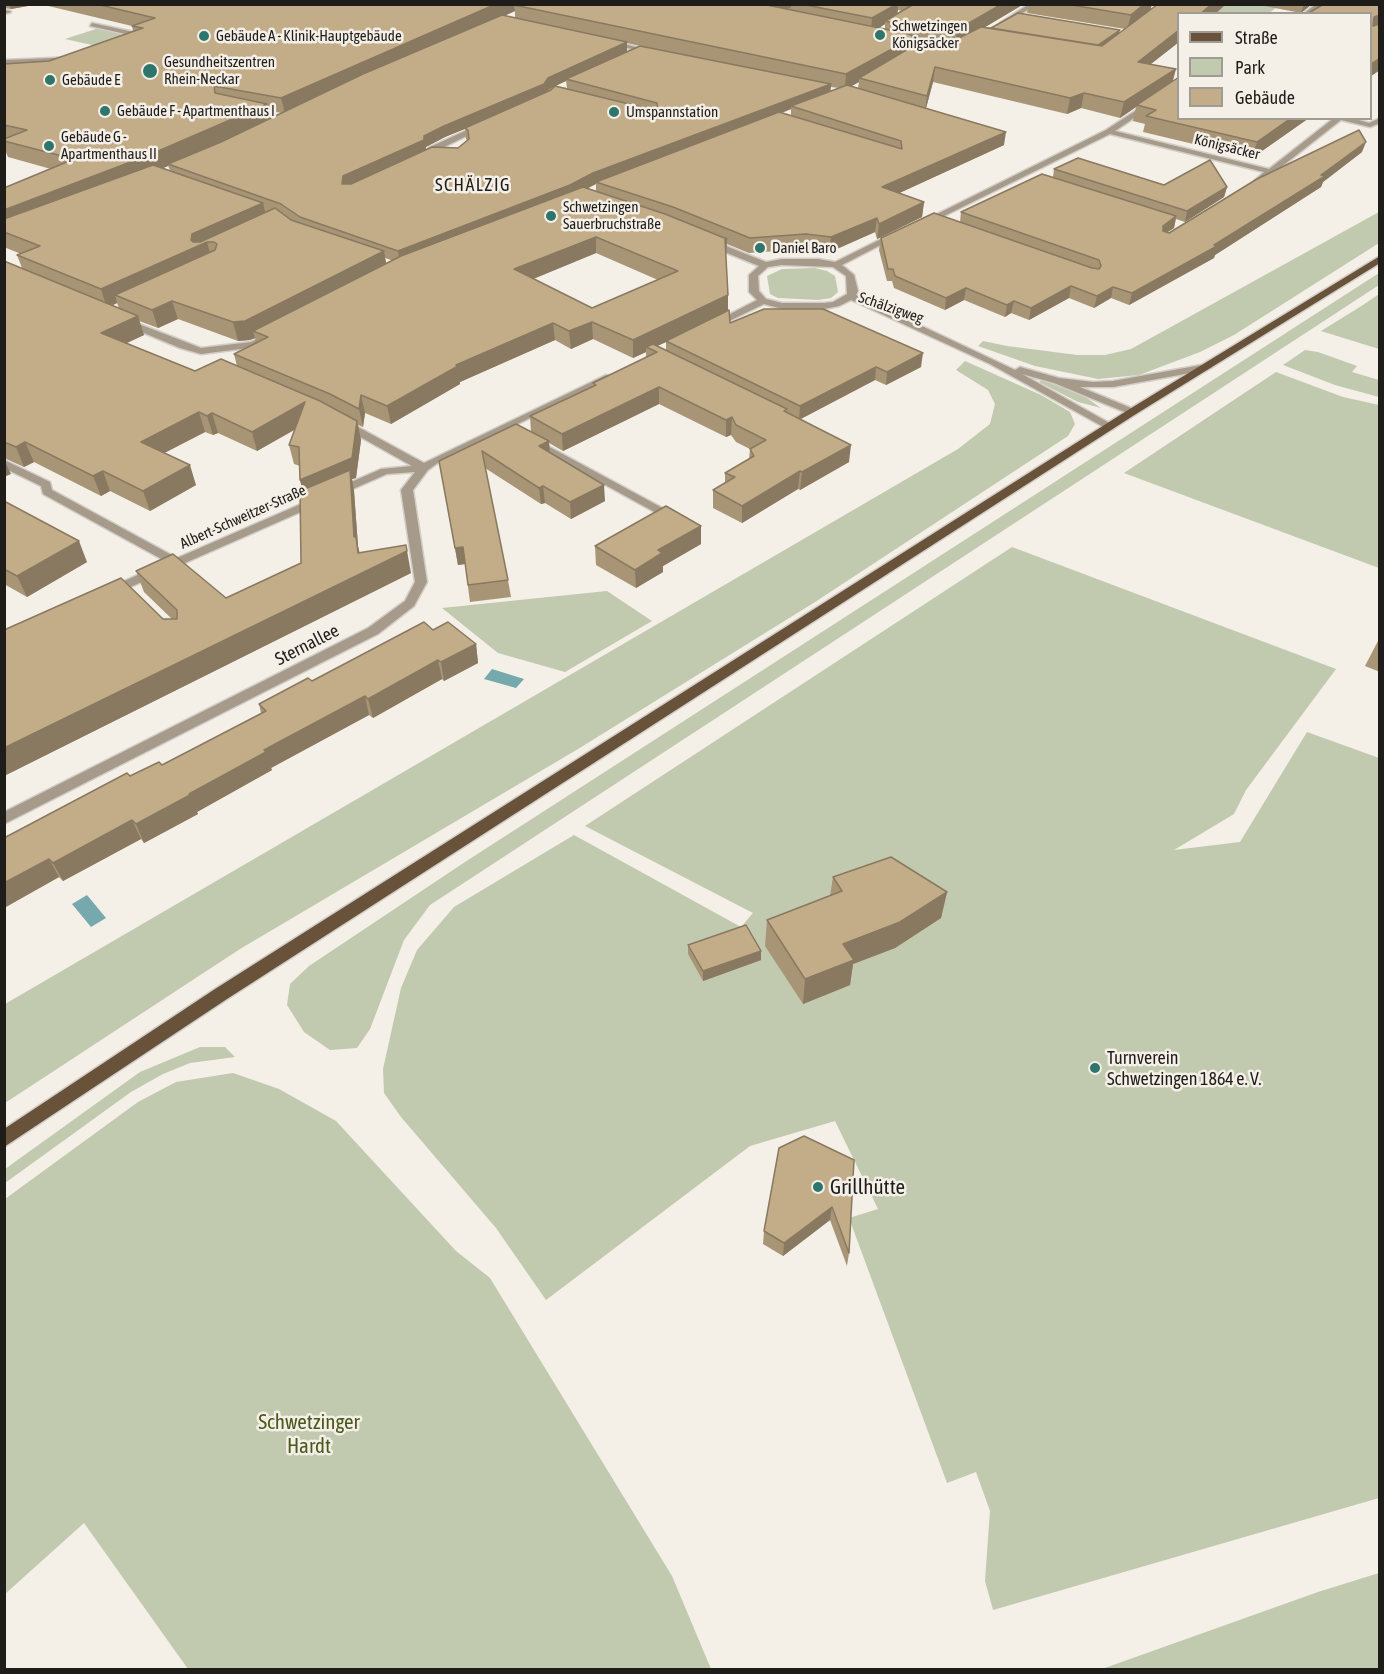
<!DOCTYPE html>
<html>
<head>
<meta charset="utf-8">
<style>
  body { margin:0 }
  #map { position:relative; width:1384px; height:1674px; overflow:hidden; background:#f4efe7; font-family:"Asap Condensed",sans-serif }
  canvas { display:block }
  .frame { position:absolute; inset:0; border:6px solid #1f1d1a; pointer-events:none }
  .legend { position:absolute; left:1177px; top:12px; width:195px; height:108px; box-sizing:border-box; background:#f4efe7; border:2px solid #9f9b95; margin:0; padding:8px 10px; list-style:none; font-size:18px; color:#1f1d1a }
  .legend li { display:flex; align-items:center; gap:12px; height:30px }
  .legend b { width:30px; border:2px solid #9f9b95 }
</style>
</head>
<body>
<div id="map">
<canvas width="1384" height="1674"></canvas>
<div class="frame"></div>
<ul class="legend">
<li><b style="height:8px;background:#68533a"></b>Straße</li>
<li><b style="height:16px;background:#c1c9ae"></b>Park</li>
<li><b style="height:16px;background:#c3ad89"></b>Gebäude</li>
</ul>
</div>
<script>
const ctx = document.querySelector('canvas').getContext('2d');
ctx.lineJoin = 'round';
function fill(path, color) { ctx.fillStyle = color; ctx.fill(path, 'evenodd'); }
const toPath = rows => new Path2D(rows.map(r => 'M' + r).join(''));
function strokePath(path, color, width, dash) { ctx.strokeStyle = color; ctx.lineWidth = width; ctx.lineCap = dash ? 'butt' : 'round'; ctx.setLineDash(dash || []); ctx.stroke(path); }
function drawText(font, color, halo, rows, align = 'center') {
  ctx.font = font + ' "Asap Condensed",sans-serif'; ctx.lineWidth = 5; ctx.setLineDash([]); ctx.textBaseline = 'middle'; ctx.strokeStyle = halo; ctx.fillStyle = color; for (const [text, x, y, turn = 0] of rows) {
    ctx.save(); ctx.translate(x, y); ctx.rotate((+turn || 0) * Math.PI / 180); ctx.textAlign = isNaN(turn) ? turn : align; if (halo) ctx.strokeText(text, 0, 0); ctx.fillText(text, 0, 0); ctx.restore();
  }
}
fill(toPath([
  [1166,5,1275,4,1280,5,1269,13,1219,14],
  [99,28,126,35,101,47,65,39],
  [1379,212,1379,243,1234,335,1200,352,1139,375,1098,379,1035,366,978,346,983,341,1007,346,1077,355,1105,355,1131,349],
  [782,269,815,268,827,271,835,276,838,292,831,298,818,300,778,298,770,294,767,276],
  [1379,273,1379,285,430,905,404,940,370,1029,357,1048,330,1050,304,1032,287,1005,290,984,309,966,465,862],
  [1379,294,1379,349,1321,331,1363,305],
  [1305,350,1318,352,1357,366,1352,372,1379,380,1379,397,1335,385,1283,365],
  [965,361,1041,395,1070,412,1075,424,1068,436,815,602,578,749,240,949,5,1103,5,1004,958,449,990,424,995,404,988,390,956,370],
  [1276,372,1343,397,1379,405,1379,568,1124,473],
  [1042,380,1084,396,1101,408,1078,402,1039,382],
  [1012,547,1336,669,1246,790,1234,814,1174,850,1240,842,1307,732,1379,758,1379,1498,993,1610,985,1581,990,1511,976,1472,947,1483,849,1218,878,1209,835,1121,750,1146,546,1300,496,1228,401,1117,384,1093,383,1069,401,988,417,950,454,907,574,835,741,927,753,913,585,826],
  [607,591,652,621,565,672,498,653,442,608],
  [200,1047,225,1047,235,1057,190,1063,163,1074,131,1092,5,1183,5,1169,140,1072],
  [233,1073,279,1089,336,1121,456,1251,490,1278,672,1576,711,1669,188,1669,84,1523,5,1594,5,1199,138,1102,176,1082],
  [1379,1573,1379,1669,1102,1669,1318,1592]
]), '#c1c9ae');
fill(toPath([
  [492,669,524,679,516,688,484,679],
  [87,895,106,918,91,927,72,904]
]), '#75a9ad');
const street = toPath([
  [1029,4,1037,4,1005,24,1000,23,1029,4],
  [1316,4,1324,4,1311,14,1303,14,1316,4],
  [4,10,10,11,11,12,4,14,4,10],
  [92,23,134,32,137,34,134,38,122,43,120,40,130,35,90,26,92,23],
  [608,40,636,47,657,55,654,57,637,53,632,49,606,43,608,40],
  [76,57,74,60,4,64,4,60,76,57],
  [1178,83,1178,88,1115,131,1269,169,1334,118,1352,118,1369,123,1380,118,1380,123,1370,127,1341,120,1276,171,1276,174,1258,183,1254,181,1264,172,1110,134,926,225,919,223,1106,130,1178,83],
  [480,124,487,126,436,151,435,156,428,160,421,158,428,153,426,151,430,147,480,124],
  [895,232,902,234,842,265,854,275,858,291,856,295,1015,370,1020,367,1059,378,1093,382,1113,381,1207,364,1212,367,1207,370,1113,387,1080,387,1136,410,1136,414,1132,415,1054,383,1022,374,1113,425,1113,429,1109,430,990,364,851,300,839,306,824,309,782,309,764,304,715,328,707,326,757,300,749,292,749,275,759,266,705,244,705,240,711,240,766,262,782,259,818,259,835,262,895,232],
  [782,265,833,267,846,276,847,294,833,302,824,303,782,303,766,299,759,291,758,276,768,267,782,265],
  [120,319,126,319,201,348,251,342,273,331,278,334,256,347,201,354,180,348,120,323,120,319],
  [606,375,615,377,439,462,428,470,413,490,427,582,414,606,378,634,4,824,4,812,368,628,405,601,415,582,401,490,415,472,387,474,110,596,106,595,104,592,106,589,167,562,43,494,41,486,4,468,4,460,50,482,52,490,177,558,381,469,412,466,339,425,339,421,347,421,424,463,606,375],
  [533,438,668,511,670,513,668,515,660,515,529,443,528,441,533,438]
]);
const primary = toPath([
  [1380,256,1380,263,1136,414,227,999,4,1147,4,1129,215,989,1128,410,1380,256]
]);
strokePath(street, '#d2cdc6', 3);
strokePath(primary, '#d2cdc6', 3);
fill(street, '#a69a8b');
fill(primary, '#68533a');
fill(toPath([
  [4,4,39,4,11,9,4,8],
  [40,4,1024,4,985,27,1119,34,1125,29,1027,13,1029,4,1226,4,1215,14,1179,14,1179,42,1151,64,1173,81,1179,118,1309,118,1252,158,1143,132,1145,124,1133,121,1136,107,1120,118,1081,108,1067,114,933,82,926,108,1004,145,899,193,924,202,922,217,877,239,875,232,830,252,805,249,749,253,727,244,726,255,728,295,728,311,730,323,921,367,886,385,875,380,800,419,849,462,800,490,798,489,742,523,713,508,713,490,725,483,725,473,749,459,750,449,736,442,731,435,726,437,659,404,563,451,549,443,550,453,605,501,571,519,545,503,541,504,485,468,508,580,511,597,470,602,465,564,458,565,439,461,531,432,530,416,593,386,593,383,646,358,646,352,633,358,593,339,571,349,555,340,460,382,460,384,391,424,365,413,363,427,358,425,361,440,356,478,352,479,354,491,358,546,359,552,411,573,4,776,4,630,172,619,144,592,136,571,226,598,301,563,303,490,300,480,300,466,294,464,289,445,294,430,257,451,218,433,213,435,205,432,164,453,196,485,150,511,110,491,101,496,34,462,24,467,4,458,4,261,22,268,17,255,21,254,4,247,4,188,51,169,8,157,4,148,4,64,49,61,133,31,132,26],
  [1151,5,1156,6,1150,11],
  [898,10,902,11,903,11,897,15],
  [515,11,515,18,504,16],
  [885,24,885,29,879,28],
  [627,43,640,46,627,52],
  [566,81,567,88,556,86,561,83],
  [859,82,858,88,851,86],
  [831,87,839,88,830,92],
  [791,109,791,116,782,113],
  [269,111,282,113,270,119],
  [465,129,466,139,467,140,458,148,426,150,426,147,445,137],
  [168,166,170,170,163,168],
  [596,184,596,191,588,188,593,185],
  [596,253,658,280,592,308,533,279],
  [385,258,391,260,392,261,386,264],
  [117,303,119,308,112,305],
  [178,319,238,341,250,340,255,338,256,343,234,354,237,366,195,371,126,343,144,335,139,321,158,328],
  [666,342,666,350,657,346],
  [1254,4,1312,4,1301,13],
  [1317,4,1380,4,1380,70,1371,76,1371,14,1315,9],
  [1362,152,1323,182,1321,187,1215,255,1214,258,1129,305,1111,298,1094,308,1069,298,1029,320,1011,313,1005,317,964,300,945,310,894,288,892,281,887,281,879,250,881,238,960,222,961,212,1053,177,1054,169,1164,185,1227,187,1224,197,1185,222,1176,219,1174,228,1167,232,1169,233],
  [4,501,87,562,27,597,4,584],
  [701,544,663,566,663,572,636,588,596,565,595,546],
  [433,630,476,644,478,663,444,681,442,679,373,718,369,715,271,768,272,770,197,812,198,814,144,843,141,839,63,881,59,877,4,908,4,838,130,776,162,765,261,713,259,704],
  [1380,637,1380,672,1365,666],
  [833,877,947,892,941,918,895,948,853,964,850,985,803,1004,765,946,767,920,830,896],
  [688,945,761,951,761,960,703,981,688,954],
  [804,1136,849,1253,847,1266,830,1220,783,1256,763,1244,764,1231]
]), '#a89576');
fill(toPath([
  [9,4,39,4,11,9],
  [496,4,529,4,514,5,515,11,285,114,281,98],
  [778,4,791,4,791,7,778,15],
  [897,4,898,4,897,18,885,21,885,24,871,33,872,18],
  [1002,4,1024,4,955,45,957,30],
  [1144,4,1152,4,1150,12,1127,30,1131,15],
  [1212,4,1226,4,1215,14,1200,14],
  [1304,4,1312,4,1301,13],
  [1380,15,1380,27,1371,31,1374,17],
  [1120,30,1118,36,1094,54,1096,47],
  [1179,30,1179,42,1134,77,1138,62],
  [914,37,913,52,859,78,859,82,845,90,846,74],
  [627,42,627,53,566,79,566,81,549,89,545,95,445,137,426,147,425,152,345,188,342,184,343,176,444,126],
  [1380,58,1380,70,1371,76,1371,64],
  [935,67,933,82,925,112,927,96],
  [1176,69,1172,84,1137,105,1136,107,1120,118,1124,102],
  [831,84,830,95,791,106,791,109,599,183,596,182,596,184,571,197,400,264,398,251,593,173],
  [1084,93,1081,108,1067,114,1070,98],
  [267,104,271,120,170,165,168,164,168,166,154,172,4,230,4,210],
  [1291,118,1309,118,1252,158,1257,142],
  [1006,132,1004,145,880,202,882,187],
  [1366,142,1362,152,1323,182,1321,187,1215,255,1214,258,1129,305,1132,293,1214,245,1321,175],
  [1227,187,1224,197,1185,222,1187,211],
  [924,202,922,217,877,239,879,224],
  [263,203,267,220,214,242,207,242,212,260,115,295,117,303,107,308,101,289,191,240,192,234],
  [1176,216,1174,228,1160,237,1163,226],
  [877,218,875,232,830,252,831,237],
  [596,237,596,253,516,286,514,269],
  [725,239,727,239,726,255,724,255],
  [384,251,387,269,253,331,255,338,250,340,238,341,233,322],
  [1071,286,1069,298,1029,320,1031,308],
  [1113,287,1111,298,1094,308,1097,296],
  [966,288,964,300,945,310,946,298],
  [728,295,728,312,666,341,666,342,651,349,646,347,646,352,633,358,633,340],
  [172,301,178,319,158,328,152,310],
  [1014,301,1011,313,1005,317,1007,305],
  [138,316,144,335,108,352,101,333],
  [592,322,593,339,571,349,569,331],
  [553,323,555,340,460,382,460,384,391,424,387,406,456,365],
  [923,353,921,367,886,385,887,372],
  [876,367,875,380,799,420,800,406],
  [659,387,659,404,563,451,562,434],
  [361,395,365,413,363,427,359,409],
  [305,402,310,421,257,451,252,432],
  [199,412,205,432,147,462,141,442],
  [212,413,218,433,213,435,207,416],
  [732,417,731,435,726,437,726,420],
  [357,421,361,440,356,478,352,479,354,491,358,546,361,558,406,545,411,573,4,776,4,748,362,573,305,500,300,480],
  [549,441,550,458,539,446],
  [25,442,34,462,24,467,16,447],
  [851,445,849,462,800,490,802,472],
  [4,460,11,474,4,477],
  [190,465,196,485,150,511,143,491],
  [103,471,110,491,101,496,93,476],
  [800,471,798,489,742,523,742,506],
  [604,485,605,501,571,519,570,502],
  [543,486,545,503,541,504,539,488],
  [701,526,701,544,663,566,663,572,636,588,635,570,658,550],
  [79,541,87,562,27,597,17,576],
  [463,547,465,564,458,565,455,548],
  [476,644,478,663,444,681,441,662],
  [438,660,442,679,373,718,368,699],
  [365,696,369,715,271,768,272,770,197,812,198,814,144,843,136,824,264,750],
  [132,820,141,839,63,881,53,863],
  [49,859,59,877,4,908,4,883],
  [947,892,941,918,895,948,853,964,850,985,803,1004,805,979,843,944],
  [761,951,761,960,703,981,703,971],
  [832,1207,830,1220,783,1256,784,1243]
]), '#887960');
const building = toPath([
  [96,4,496,4,281,98,214,86,215,93,267,104,149,155,4,210,4,188,74,159,4,141,4,139,27,130,4,125,4,64,49,61,143,28,132,26,155,18,96,4],
  [515,4,762,4,909,34,914,37,846,74,514,5,515,4],
  [801,4,897,4,872,18,801,4],
  [914,4,1002,4,957,30,921,31,914,27,885,21,914,4],
  [1066,4,1144,4,1131,15,1066,4],
  [1158,4,1212,4,1200,14,1179,14,1179,30,1138,62,1176,69,1124,102,1084,93,1070,98,935,67,927,96,859,78,925,39,959,38,981,27,1102,46,1158,4],
  [1324,4,1380,4,1380,15,1374,17,1373,26,1380,24,1380,58,1371,64,1371,14,1307,14,1324,4],
  [1018,13,1120,30,1098,45,991,28,1018,13],
  [502,15,627,42,548,78,544,84,444,126,424,136,424,140,343,176,342,184,351,184,432,147,458,148,469,139,468,130,465,128,551,90,555,86,658,111,657,103,566,79,640,46,831,84,593,173,570,185,398,251,300,217,281,204,168,164,221,142,363,74,502,15],
  [1179,77,1179,118,1291,118,1257,142,1146,116,1156,110,1137,105,1179,77],
  [847,85,1006,132,882,187,924,202,879,224,877,218,831,237,806,234,750,238,673,207,596,182,779,112,902,149,901,141,791,106,847,85],
  [1359,130,1366,142,1321,175,1325,176,1214,245,1217,246,1132,293,1113,287,1097,296,1071,286,1031,308,1014,301,1007,305,966,288,946,298,895,276,893,269,888,269,881,238,934,213,1092,268,1099,269,1101,266,1099,260,961,212,1042,174,1176,216,1163,226,1163,231,1169,233,1257,179,1359,130],
  [1078,158,1164,185,1210,160,1227,187,1187,211,1054,169,1078,158],
  [153,165,263,203,192,234,191,240,193,242,200,242,275,208,291,220,384,251,245,321,233,322,172,301,152,310,115,295,215,250,217,244,214,242,207,242,101,289,17,255,40,246,4,232,4,219,153,165],
  [583,187,665,214,727,239,725,239,728,295,633,340,592,322,569,331,553,323,456,365,458,366,387,406,361,395,359,409,330,394,234,354,268,337,253,331,401,256,583,187],
  [596,237,678,271,592,308,514,269,596,237],
  [4,261,138,316,101,333,195,371,221,359,320,401,357,421,352,458,300,480,299,447,289,445,305,402,252,432,212,413,207,416,199,412,141,442,190,465,143,491,103,471,93,476,25,442,16,447,4,442,4,261],
  [764,309,823,309,923,353,887,372,876,367,800,406,666,341,729,310,730,323,764,309],
  [653,344,787,409,784,411,851,445,802,472,800,471,742,506,713,490,735,477,725,473,754,456,750,449,766,440,736,425,732,417,726,420,659,387,562,434,530,416,596,385,593,383,657,352,646,347,653,344],
  [516,424,549,441,539,446,604,485,570,502,543,486,539,488,482,451,508,580,468,585,463,547,455,548,439,461,516,424],
  [350,470,354,537,356,537,358,553,406,545,407,551,4,748,4,630,121,578,163,619,177,619,177,610,136,571,173,554,226,598,301,563,300,491,350,470],
  [4,501,79,541,17,576,4,569,4,501],
  [666,506,701,526,658,550,662,553,635,570,595,546,666,506],
  [424,622,433,630,448,622,476,644,441,662,438,660,368,699,365,696,264,750,266,752,189,794,190,795,136,824,132,820,53,863,49,859,4,883,4,838,127,773,130,776,159,762,162,765,266,711,259,704,308,678,312,681,424,622],
  [891,857,947,892,900,922,843,944,854,960,805,979,767,920,842,891,833,877,891,857],
  [746,925,761,951,703,971,688,945,746,925],
  [804,1136,854,1160,849,1253,832,1207,784,1243,764,1231,779,1148,804,1136]
]);
fill(building, '#c3ad89');
strokePath(building, '#887960', 1.5);
for (const [x, y, r, color] of [
  [880,35,6,"#2e756b"],
  [204,36,6,"#2e756b"],
  [150,71,8,"#2e756b"],
  [50,80,6,"#2e756b"],
  [105,111,6,"#2e756b"],
  [614,112,6,"#2e756b"],
  [49,146,6,"#2e756b"],
  [551,216,6,"#2e756b"],
  [760,248,6,"#2e756b"],
  [1095,1068,6,"#2e756b"],
  [818,1187,6,"#2e756b"]
]) { const dot = new Path2D(); dot.arc(x, y, r, 0, 2 * Math.PI); ctx.fillStyle = color; ctx.fill(dot); strokePath(dot, '#f4efe7', 2); }
drawText('15px', '#1f1d1a', '#f4efe7', [
  ["Schwetzingen",892,26],
  ["Königsäcker",892,43],
  ["Gebäude A - Klinik-Hauptgebäude",216,36],
  ["Gesundheitszentren",164,62],
  ["Rhein-Neckar",164,79],
  ["Gebäude E",62,80],
  ["Gebäude F - Apartmenthaus I",117,111],
  ["Umspannstation",626,112],
  ["Gebäude G -",61,137],
  ["Apartmenthaus II",61,154],
  ["Schwetzingen",563,207],
  ["Sauerbruchstraße",563,224],
  ["Daniel Baro",772,248]
], 'left');
drawText('15px', '#1f1d1a', '#f4efe7', [
  ["Königsäcker",1227,147,14],
  ["Schälzigweg",891,308,19],
  ["Albert-Schweitzer-Straße",243,517,-24]
]);
ctx.letterSpacing = '1.5px';
drawText('18px', '#1f1d1a', '#f4efe7', [
  ["SCHÄLZIG",473,185]
]);
ctx.letterSpacing = '0px';
drawText('18px', '#1f1d1a', '#f4efe7', [
  ["Sternallee",307,645,-27]
]);
drawText('18px', '#1f1d1a', '#f4efe7', [
  ["Turnverein",1107,1058],
  ["Schwetzingen 1864 e. V.",1107,1079]
], 'left');
drawText('21px', '#1f1d1a', '#f4efe7', [
  ["Grillhütte",830,1187]
], 'left');
drawText('21px', '#4b591c', '#f4efe7', [
  ["Schwetzinger",309,1422],
  ["Hardt",309,1446]
]);
</script>
</body>
</html>
